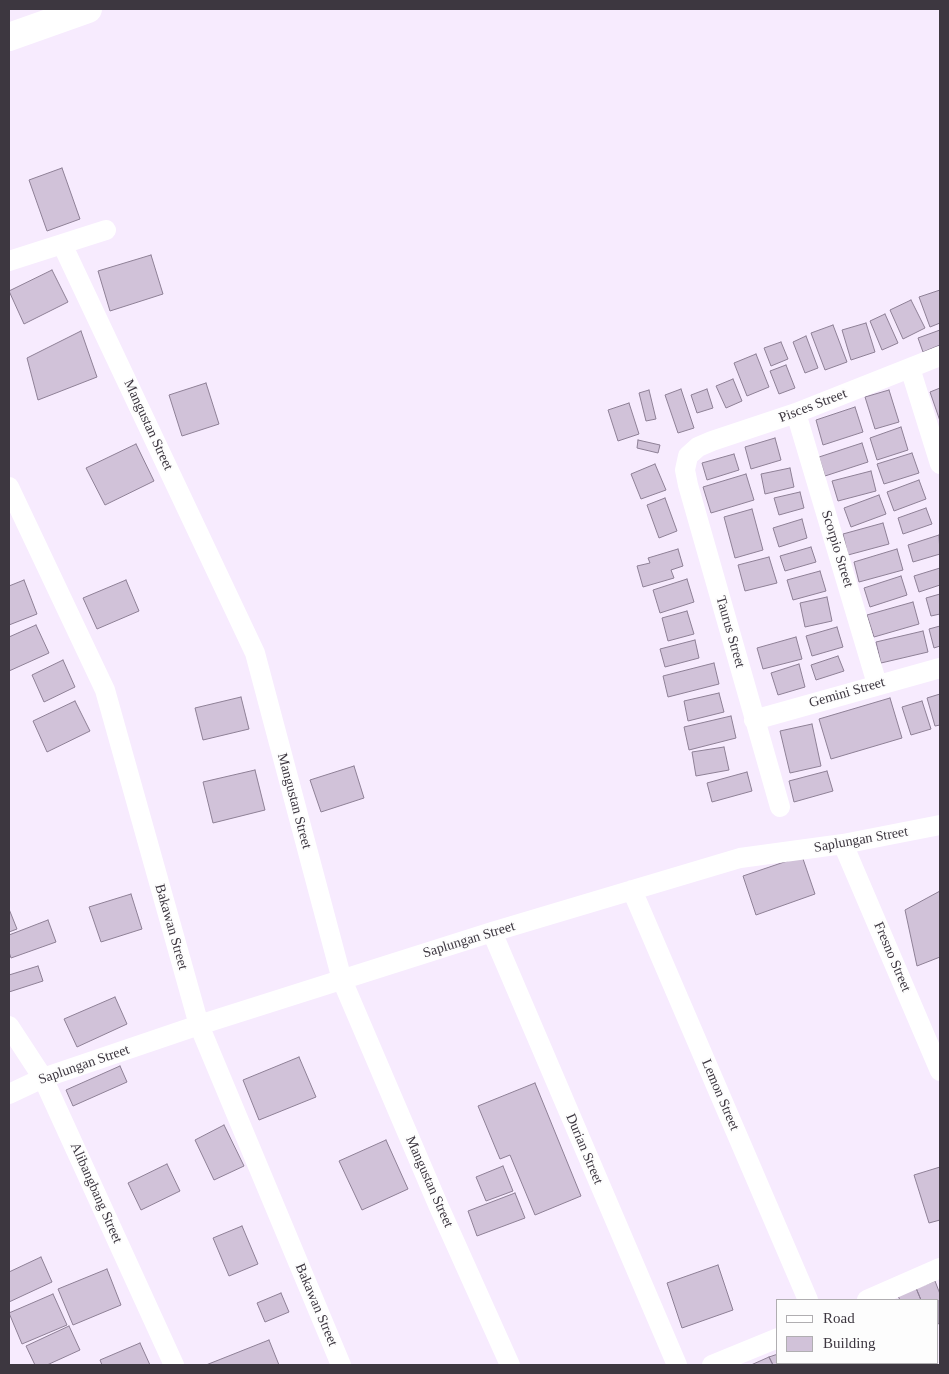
<!DOCTYPE html>
<html>
<head>
<meta charset="utf-8">
<style>
  body { margin:0 }
  #map { position:relative; width:949px; height:1374px; overflow:hidden; background:#f7ebfe; font-family:Georgia,serif }
  canvas { display:block }
  .frame { position:absolute; inset:0; border:10px solid #3d3740; pointer-events:none }
  .legend { position:absolute; left:776px; top:1299px; width:162px; height:65px; box-sizing:border-box; background:#fdfdfd; border:1px solid #b0aeb1; margin:0; padding:6px 9px; list-style:none; font-size:15px; color:#3d3740 }
  .legend li { display:flex; align-items:center; gap:10px; height:25px }
  .legend b { width:25px; border:1px solid #b0aeb1 }
</style>
</head>
<body>
<div id="map">
<canvas width="949" height="1374"></canvas>
<div class="frame"></div>
<ul class="legend">
<li><b style="height:6px;background:#fff"></b>Road</li>
<li><b style="height:14px;background:#d1c2d9"></b>Building</li>
</ul>
</div>
<script>
const ctx = document.querySelector('canvas').getContext('2d');
ctx.lineJoin = 'round';
function fill(path, color) { ctx.fillStyle = color; ctx.fill(path, 'evenodd'); }
const toPath = rows => new Path2D(rows.map(r => 'M' + r).join(''));
function strokePath(path, color, width, dash) { ctx.strokeStyle = color; ctx.lineWidth = width; ctx.lineCap = dash ? 'butt' : 'round'; ctx.setLineDash(dash || []); ctx.stroke(path); }
function drawText(font, color, halo, rows, align = 'center') {
  ctx.font = font + ' Georgia,serif'; ctx.lineWidth = 4; ctx.setLineDash([]); ctx.textBaseline = 'middle'; ctx.strokeStyle = halo; ctx.fillStyle = color; for (const [text, x, y, turn = 0] of rows) {
    ctx.save(); ctx.translate(x, y); ctx.rotate((+turn || 0) * Math.PI / 180); ctx.textAlign = isNaN(turn) ? turn : align; if (halo) ctx.strokeText(text, 0, 0); ctx.fillText(text, 0, 0); ctx.restore();
  }
}
const building = toPath([
  [62,168,80,219,47,231,29,180,62,168],
  [151,255,163,294,110,311,98,271,151,255],
  [52,270,68,302,24,324,9,291,52,270],
  [940,290,940,323,930,327,919,297,940,290],
  [911,300,925,328,903,339,890,310,911,300],
  [885,314,898,343,882,350,870,321,885,314],
  [866,323,875,352,851,360,842,330,866,323],
  [833,325,847,362,825,370,811,333,833,325],
  [940,330,940,345,923,352,918,338,940,330],
  [81,331,97,377,38,400,27,358,81,331],
  [806,336,818,368,805,373,793,342,806,336],
  [781,342,788,359,771,366,764,348,781,342],
  [756,354,769,387,747,396,734,363,756,354],
  [786,365,795,388,779,394,770,371,786,365],
  [733,379,742,401,726,408,716,386,733,379],
  [206,383,219,424,182,436,169,395,206,383],
  [940,388,940,421,930,392,940,388],
  [681,389,694,428,678,433,665,395,681,389],
  [707,389,713,408,697,413,691,395,707,389],
  [649,390,656,419,646,421,639,393,649,390],
  [889,390,899,422,875,429,865,397,889,390],
  [629,403,639,434,618,441,608,410,629,403],
  [855,407,863,432,823,445,816,420,855,407],
  [901,427,908,450,877,460,870,438,901,427],
  [775,438,781,460,751,469,745,447,775,438],
  [638,440,660,445,658,453,637,448,638,440],
  [862,443,868,462,825,476,819,457,862,443],
  [136,444,154,481,105,505,86,468,136,444],
  [912,453,919,473,884,484,877,464,912,453],
  [734,454,739,470,707,480,702,463,734,454],
  [655,464,666,490,641,499,631,474,655,464],
  [790,468,794,487,765,494,761,474,790,468],
  [871,471,876,491,838,501,832,481,871,471],
  [746,474,754,500,711,513,703,487,746,474],
  [919,480,926,499,894,511,887,492,919,480],
  [800,492,804,508,779,515,774,498,800,492],
  [879,495,886,514,851,527,844,508,879,495],
  [665,498,677,531,659,538,647,505,665,498],
  [926,508,932,524,903,534,898,518,926,508],
  [752,509,763,550,735,558,724,517,752,509],
  [802,519,807,538,779,547,773,528,802,519],
  [883,523,889,544,848,555,843,534,883,523],
  [939,535,940,554,913,562,908,545,939,535],
  [811,547,816,562,785,571,780,556,811,547],
  [678,549,683,566,671,570,674,578,643,587,637,566,650,563,648,558,678,549],
  [897,549,903,570,859,582,854,562,897,549],
  [769,557,777,583,745,591,738,565,769,557],
  [940,568,940,585,919,592,914,576,940,568],
  [820,571,826,591,793,600,787,580,820,571],
  [901,576,907,595,870,607,864,588,901,576],
  [687,579,694,602,660,613,653,590,687,579],
  [24,580,37,614,9,625,9,586,24,580],
  [126,580,139,611,97,629,83,598,126,580],
  [940,594,940,614,931,616,926,598,940,594],
  [827,597,832,621,805,627,800,603,827,597],
  [913,602,919,624,874,637,867,615,913,602],
  [687,611,694,634,668,641,662,618,687,611],
  [36,625,49,653,9,671,9,637,36,625],
  [940,626,940,646,934,648,929,629,940,626],
  [837,627,843,647,812,656,806,636,837,627],
  [923,631,928,652,881,663,876,642,923,631],
  [796,637,802,659,763,669,757,648,796,637],
  [695,640,699,658,665,667,660,649,695,640],
  [838,656,844,671,816,680,811,665,838,656],
  [63,660,75,687,44,702,32,675,63,660],
  [714,663,719,684,668,697,663,676,714,663],
  [799,664,805,687,778,695,771,673,799,664],
  [719,693,724,712,688,721,684,701,719,693],
  [940,694,940,725,935,726,927,698,940,694],
  [241,697,249,729,203,740,195,708,241,697],
  [890,698,902,738,831,759,819,719,890,698],
  [75,701,90,731,47,752,33,721,75,701],
  [922,701,931,729,911,735,902,707,922,701],
  [731,716,736,738,689,750,684,727,731,716],
  [812,724,821,766,790,773,780,731,812,724],
  [724,747,729,770,696,776,692,752,724,747],
  [354,766,364,798,321,812,310,780,354,766],
  [255,770,265,810,213,823,203,782,255,770],
  [827,771,833,791,794,802,789,781,827,771],
  [747,772,752,791,712,802,707,783,747,772],
  [802,856,815,894,756,915,743,876,802,856],
  [940,891,940,957,917,966,905,910,940,891],
  [131,894,142,929,101,942,89,907,131,894],
  [9,909,17,929,9,932,9,909],
  [48,920,56,942,11,958,9,952,9,935,48,920],
  [38,966,43,981,9,992,9,975,38,966],
  [115,997,127,1024,77,1047,64,1019,115,997],
  [299,1057,316,1097,259,1120,243,1080,299,1057],
  [120,1066,127,1082,73,1106,66,1090,120,1066],
  [535,1083,581,1196,535,1215,510,1155,500,1159,478,1106,535,1083],
  [224,1125,244,1166,214,1180,195,1140,224,1125],
  [386,1140,408,1189,362,1210,339,1161,386,1140],
  [167,1164,180,1191,141,1210,128,1183,167,1164],
  [503,1166,513,1191,486,1201,476,1177,503,1166],
  [940,1167,940,1220,929,1223,914,1175,940,1167],
  [515,1193,525,1218,477,1236,468,1211,515,1193],
  [242,1226,258,1264,229,1276,213,1238,242,1226],
  [41,1257,52,1282,9,1302,9,1272,41,1257],
  [718,1265,733,1310,682,1328,667,1283,718,1265],
  [107,1269,121,1305,73,1325,58,1289,107,1269],
  [935,1281,940,1294,940,1323,938,1324,938,1300,921,1300,916,1288,935,1281],
  [916,1288,921,1300,900,1300,898,1296,916,1288],
  [281,1293,289,1312,265,1322,257,1303,281,1293],
  [53,1294,67,1325,22,1344,9,1313,53,1294],
  [69,1326,80,1350,47,1365,35,1365,26,1346,69,1326],
  [269,1340,279,1365,206,1365,269,1340],
  [140,1343,150,1365,102,1365,100,1360,140,1343],
  [778,1354,778,1363,793,1363,794,1365,773,1365,769,1357,778,1354],
  [769,1357,773,1365,751,1365,769,1357],
  [816,1363,838,1363,839,1365,817,1365,816,1363]
]);
fill(building, '#d1c2d9');
strokePath(building, '#8e8096', 1);
strokePath(toPath([
  [879,1365,886,1363]
]), '#fff', 10);
strokePath(toPath([
  [62,244,255,653,342,980,439,1207,510,1365],
  [9,261,106,230],
  [910,368,940,464],
  [796,413,877,684],
  [9,487,105,690,199,1025,341,1365],
  [754,720,940,668],
  [780,807,688,485,685,470,688,456,698,447,712,441,796,413,940,356],
  [843,844,940,1071],
  [632,890,808,1300],
  [492,932,677,1365],
  [9,1026,43,1078,174,1365],
  [9,1094,43,1078,199,1025,492,932,740,858,843,844,940,825],
  [867,1300,940,1268],
  [712,1365,778,1338]
]), '#fff', 20);
strokePath(toPath([
  [9,37,88,9]
]), '#fff', 28);
drawText('14px', '#3d3740', '#fdfdfd', [
  ["Pisces Street",813,406,-21],
  ["Mangustan Street",148,425,65],
  ["Scorpio Street",837,549,73],
  ["Taurus Street",730,632,74],
  ["Gemini Street",847,693,-16],
  ["Mangustan Street",294,801,75],
  ["Saplungan Street",861,840,-10],
  ["Bakawan Street",171,927,74],
  ["Saplungan Street",469,940,-17],
  ["Fresno Street",892,957,67],
  ["Saplungan Street",84,1065,-19],
  ["Lemon Street",720,1095,67],
  ["Durian Street",584,1149,67],
  ["Mangustan Street",429,1182,66],
  ["Alibangbang Street",96,1193,66],
  ["Bakawan Street",316,1305,67]
]);
</script>
</body>
</html>
